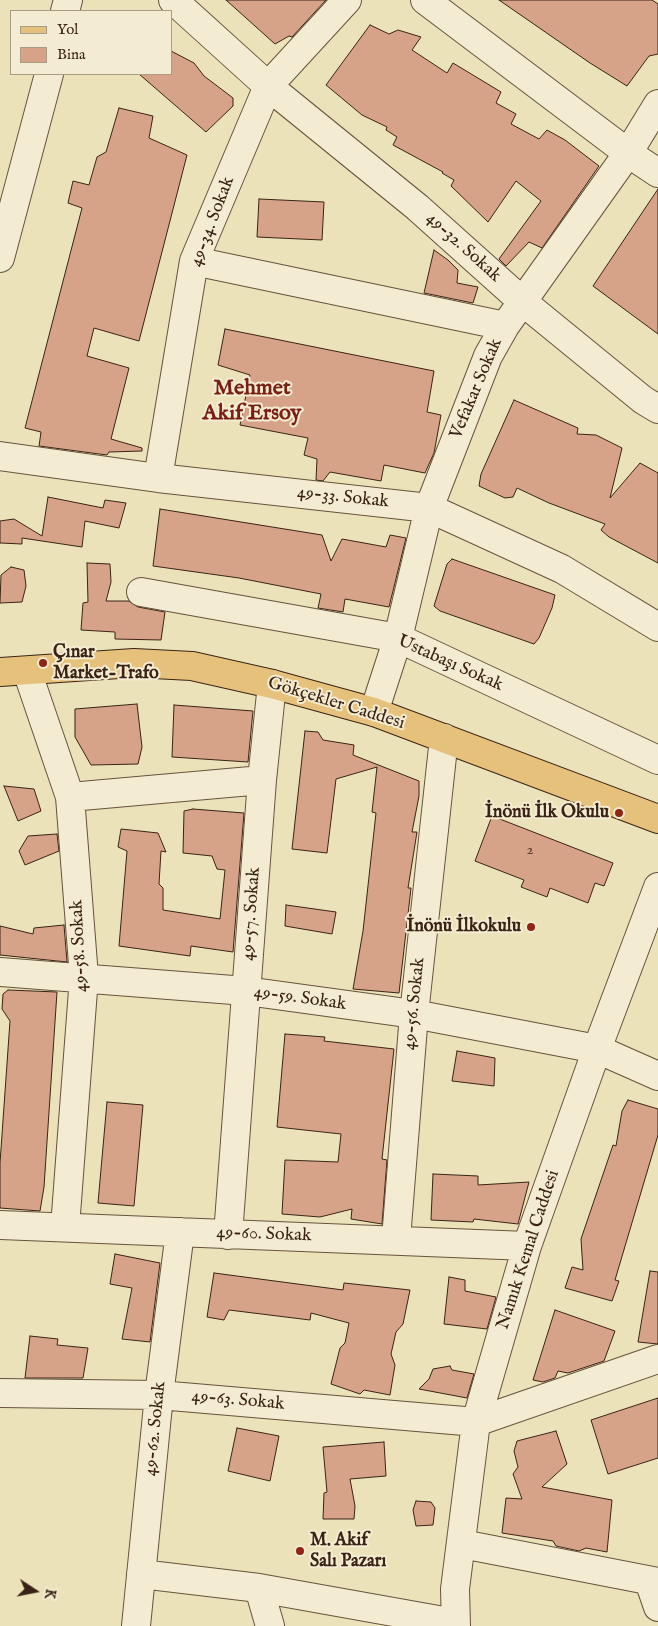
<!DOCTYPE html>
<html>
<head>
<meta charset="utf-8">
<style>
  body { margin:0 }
  #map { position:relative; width:658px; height:1626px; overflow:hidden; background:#ece2b9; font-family:"IM FELL English",serif }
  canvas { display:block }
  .legend { position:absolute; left:10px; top:10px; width:162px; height:65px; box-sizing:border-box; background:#f3ecd2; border:1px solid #a99c86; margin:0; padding:6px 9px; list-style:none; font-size:15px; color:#3a2314 }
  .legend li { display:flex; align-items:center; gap:10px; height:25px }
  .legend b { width:25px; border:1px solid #a99c86 }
  .north { position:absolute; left:10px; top:1566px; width:50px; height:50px; -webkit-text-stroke:4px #f3ecd2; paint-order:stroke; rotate:101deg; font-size:14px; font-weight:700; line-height:20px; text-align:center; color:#3a2314 }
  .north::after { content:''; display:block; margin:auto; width:18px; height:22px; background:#3a2314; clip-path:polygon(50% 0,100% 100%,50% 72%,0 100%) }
</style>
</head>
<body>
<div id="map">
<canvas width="658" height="1626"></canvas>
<ul class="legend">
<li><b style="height:6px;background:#e6c17c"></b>Yol</li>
<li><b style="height:14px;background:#d6a389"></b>Bina</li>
</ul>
<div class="north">K</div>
</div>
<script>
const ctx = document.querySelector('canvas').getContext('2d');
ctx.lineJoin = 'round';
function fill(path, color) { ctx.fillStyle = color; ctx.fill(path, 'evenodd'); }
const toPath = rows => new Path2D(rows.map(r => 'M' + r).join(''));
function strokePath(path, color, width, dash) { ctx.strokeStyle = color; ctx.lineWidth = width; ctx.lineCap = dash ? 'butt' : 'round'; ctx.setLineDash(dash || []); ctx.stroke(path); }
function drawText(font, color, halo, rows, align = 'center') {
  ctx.font = font + ' "IM FELL English",serif'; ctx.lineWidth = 4; ctx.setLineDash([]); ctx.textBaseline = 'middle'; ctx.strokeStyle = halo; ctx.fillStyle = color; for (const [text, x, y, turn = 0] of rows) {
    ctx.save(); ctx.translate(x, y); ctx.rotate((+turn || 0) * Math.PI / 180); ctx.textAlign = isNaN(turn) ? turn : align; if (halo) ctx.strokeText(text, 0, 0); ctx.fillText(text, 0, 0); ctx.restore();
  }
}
const building = toPath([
  [226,0,326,0,292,37,289,36,275,44,226,0],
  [499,0,652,0,658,4,658,54,649,56,627,86,590,63,499,0],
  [370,25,389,34,398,30,421,37,412,50,447,73,453,63,501,92,496,103,516,114,511,124,539,139,547,130,565,140,599,166,542,248,529,242,506,266,499,259,541,201,516,181,488,222,451,186,454,180,442,173,443,172,393,145,397,137,386,130,387,127,362,115,326,85,370,25],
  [171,51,194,63,204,76,233,98,233,106,206,132,139,74,171,74,171,51],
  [119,108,153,116,149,138,187,155,139,341,94,328,87,356,129,368,111,439,142,448,142,451,109,452,107,455,39,446,41,432,25,428,82,208,68,203,73,181,89,185,97,157,106,152,119,108],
  [658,189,658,334,593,286,658,189],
  [259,199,324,202,322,240,257,237,259,199],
  [434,250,448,260,458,270,457,283,478,287,473,303,424,293,434,250],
  [225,329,434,371,427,412,441,415,434,453,425,473,384,465,381,481,330,472,323,481,316,480,317,459,304,455,308,438,240,425,250,375,218,365,225,329],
  [514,400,578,428,577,434,596,435,622,448,610,498,640,463,658,473,658,563,609,537,601,530,605,524,549,503,517,488,513,497,505,498,479,486,481,474,514,400],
  [48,497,103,508,105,500,126,503,119,528,85,521,82,547,22,538,22,544,0,543,0,521,14,519,42,536,48,497],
  [160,509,322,535,331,561,342,539,386,547,390,535,406,538,389,607,345,599,343,612,318,608,321,594,239,578,153,566,160,509],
  [452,559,555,595,552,608,539,638,534,644,440,611,434,606,447,564,452,559],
  [87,563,110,564,111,582,106,601,129,601,138,607,165,612,161,640,115,639,115,632,81,630,83,603,88,602,87,563],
  [11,567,24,570,26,586,22,602,0,603,1,575,11,567],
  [137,704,142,747,138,764,91,765,75,737,75,709,137,704],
  [174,705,253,711,248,762,172,757,174,705],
  [305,731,318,732,323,740,354,745,353,755,419,781,419,796,412,832,417,832,408,888,411,888,399,993,353,989,363,931,376,813,372,812,377,767,336,779,327,853,292,849,305,731],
  [4,786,34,789,41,811,18,821,4,786],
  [193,809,244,813,233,952,191,946,190,956,119,946,127,851,118,847,121,829,158,833,166,852,161,851,159,884,163,888,163,910,220,919,225,870,217,869,212,856,183,853,184,811,193,809],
  [492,816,613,863,604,886,595,883,588,903,550,888,547,897,521,887,524,880,475,861,492,816],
  [57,834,59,851,25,865,19,851,28,836,57,834],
  [286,905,336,912,332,934,285,926,286,905],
  [64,925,67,962,0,955,0,926,33,934,34,928,64,925],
  [8,990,57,992,44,1187,40,1211,0,1208,0,1163,10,1021,2,1009,3,994,8,990],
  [285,1034,325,1037,324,1041,394,1049,382,1159,387,1160,382,1224,351,1219,352,1209,320,1217,282,1214,285,1160,338,1162,341,1134,277,1127,285,1034],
  [457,1051,495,1058,494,1086,452,1081,457,1051],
  [628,1100,658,1109,658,1135,615,1280,619,1281,612,1301,565,1288,572,1267,583,1270,581,1239,613,1145,616,1146,622,1111,628,1100],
  [107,1102,143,1105,134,1206,98,1203,107,1102],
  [433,1174,478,1176,478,1185,529,1182,518,1224,474,1219,473,1222,431,1220,433,1174],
  [115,1254,160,1263,150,1342,122,1339,132,1288,110,1284,115,1254],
  [650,1271,658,1272,658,1344,638,1342,650,1271],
  [214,1273,343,1290,344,1283,410,1290,403,1324,396,1332,391,1354,395,1365,390,1395,364,1390,360,1394,331,1384,340,1348,345,1343,349,1323,311,1313,310,1320,229,1310,224,1320,207,1317,214,1273],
  [449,1277,465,1280,465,1291,496,1297,487,1329,444,1324,449,1277],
  [555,1310,615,1331,604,1361,568,1373,558,1371,555,1378,543,1382,533,1380,555,1310],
  [30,1336,58,1339,57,1345,88,1348,83,1378,25,1378,30,1336],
  [450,1366,452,1370,474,1374,467,1398,419,1389,429,1379,433,1369,450,1366],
  [658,1398,658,1458,608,1474,591,1420,658,1398],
  [237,1428,279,1436,270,1481,228,1471,237,1428],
  [556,1431,567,1464,542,1487,612,1500,607,1552,586,1548,579,1551,556,1546,553,1541,502,1533,506,1498,522,1499,513,1474,518,1467,514,1451,517,1441,556,1431],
  [384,1442,386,1476,350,1479,355,1506,354,1519,323,1519,324,1493,327,1492,323,1447,384,1442],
  [416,1501,431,1502,435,1508,433,1525,416,1526,413,1510,416,1501]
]);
fill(building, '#d6a389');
strokePath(building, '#3a2314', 1);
const minor = toPath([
  [173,0,268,86,417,207,523,302,643,400,658,409],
  [425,0,628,153,658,173],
  [65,11,68,0],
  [0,258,49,74],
  [194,261,505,326],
  [0,456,158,478,429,508,562,569,658,627],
  [158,478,194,261,268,86,347,0],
  [141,592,398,638,658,760],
  [27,671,70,797,84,977,65,1227],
  [374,712,398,638,429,508,488,356,505,326,628,153,658,104],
  [70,797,262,780],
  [0,972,246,991,414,1014,597,1049,658,1076],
  [0,1225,527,1246],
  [228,1235,262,780,272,684],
  [396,1239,414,1014,444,738],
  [0,1393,159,1395,476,1422,658,1359],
  [462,1544,658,1582],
  [141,1574,259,1588,455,1623],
  [649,1581,658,1607],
  [259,1588,270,1626],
  [136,1626,159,1395,180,1232],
  [456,1626,455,1589,476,1422,527,1246,597,1049,658,887]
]);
const major = toPath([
  [0,672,134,663,192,666,272,684,374,712,658,819]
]);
strokePath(minor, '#66533d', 30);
strokePath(major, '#3a2314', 30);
strokePath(minor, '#f3ecd2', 28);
strokePath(major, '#e6c17c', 28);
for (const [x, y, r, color] of [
  [43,663,5,"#8f2418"],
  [619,813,5,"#8f2418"],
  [531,927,5,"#8f2418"],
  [300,1551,5,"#8f2418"]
]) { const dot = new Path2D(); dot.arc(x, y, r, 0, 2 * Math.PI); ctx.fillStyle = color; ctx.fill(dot); strokePath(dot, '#f3ecd2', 2); }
drawText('15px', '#614331', null, [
  ["2",530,851]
]);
drawText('18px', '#3a2314', '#f3ecd2', [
  ["49-34. Sokak",213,222,-69],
  ["49-32. Sokak",463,248,42],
  ["Vefakar Sokak",477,389,-67],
  ["49-33. Sokak",343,498,6],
  ["Ustabaşı Sokak",450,664,24],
  ["Gökçekler Caddesi",336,704,17],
  ["49-57. Sokak",252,914,-86],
  ["49-58. Sokak",80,946,-93],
  ["49-59. Sokak",300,999,8],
  ["49-56. Sokak",415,1004,-84],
  ["49-60. Sokak",264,1235,2],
  ["Namık Kemal Caddesi",529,1250,-72],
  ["49-63. Sokak",238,1401,5],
  ["49-62. Sokak",156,1429,-84]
]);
drawText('bold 18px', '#3a2314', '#f3ecd2', [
  ["Çınar",53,653],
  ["Market-Trafo",53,674],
  ["İnönü İlk Okulu",609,813,"right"],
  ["İnönü İlkokulu",521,927,"right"],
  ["M. Akif",310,1541],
  ["Salı Pazarı",310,1562]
], 'left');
drawText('bold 22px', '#7a1f14', '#f3ecd2', [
  ["Mehmet",252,389],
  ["Akif Ersoy",252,414]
]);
</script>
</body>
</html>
